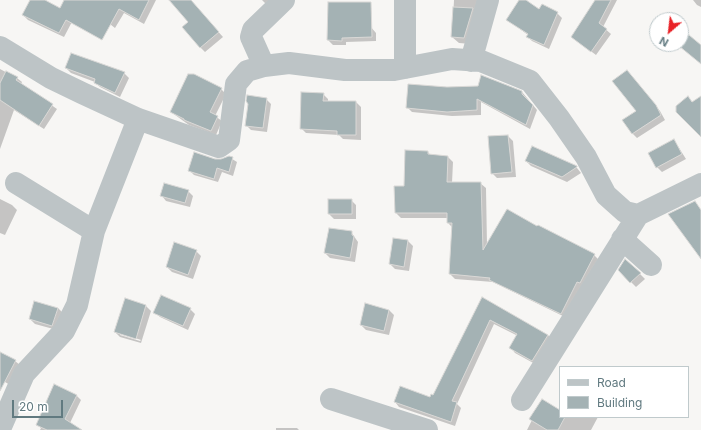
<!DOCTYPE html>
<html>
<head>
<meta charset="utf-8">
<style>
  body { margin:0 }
  #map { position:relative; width:701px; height:430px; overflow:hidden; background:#f7f6f4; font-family:Inter,sans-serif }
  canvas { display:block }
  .legend { position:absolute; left:559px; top:366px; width:130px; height:52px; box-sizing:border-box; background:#fff; border:1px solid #c0cacc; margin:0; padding:5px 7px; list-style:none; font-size:12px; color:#617a80 }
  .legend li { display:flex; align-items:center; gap:8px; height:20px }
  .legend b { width:20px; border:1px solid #c0cacc }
  .north { position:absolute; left:649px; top:12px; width:40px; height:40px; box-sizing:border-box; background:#fff; border:1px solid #c0cacc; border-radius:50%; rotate:208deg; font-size:11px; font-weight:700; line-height:16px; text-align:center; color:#617a80 }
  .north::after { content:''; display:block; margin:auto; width:14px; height:18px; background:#e92227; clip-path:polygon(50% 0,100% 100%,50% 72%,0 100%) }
  .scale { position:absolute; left:12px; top:400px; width:51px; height:18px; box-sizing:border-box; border:2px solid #617a80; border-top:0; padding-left:5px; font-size:12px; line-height:14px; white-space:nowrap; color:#617a80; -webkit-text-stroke:3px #fff; paint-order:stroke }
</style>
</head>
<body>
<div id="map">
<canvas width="701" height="430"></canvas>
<ul class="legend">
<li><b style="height:5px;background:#bdc4c6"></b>Road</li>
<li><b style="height:11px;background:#a4b2b4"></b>Building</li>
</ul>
<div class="north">N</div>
<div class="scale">20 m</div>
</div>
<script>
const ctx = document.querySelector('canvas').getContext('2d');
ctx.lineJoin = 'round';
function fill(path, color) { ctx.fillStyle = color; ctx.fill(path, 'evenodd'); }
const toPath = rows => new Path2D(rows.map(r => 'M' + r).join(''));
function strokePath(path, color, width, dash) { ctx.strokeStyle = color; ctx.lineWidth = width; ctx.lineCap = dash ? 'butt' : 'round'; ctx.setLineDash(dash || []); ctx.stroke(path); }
fill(toPath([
  [31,0,42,0,74,18,64,37,28,20,23,15],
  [79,0,156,0,144,24,124,13,115,28],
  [171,0,178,0,204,16,223,37,205,52,200,47,189,22],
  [262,0,276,0,269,7],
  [454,0,481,0,471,44,459,43,452,37],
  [520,0,524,0,540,10,557,13,562,18,549,49,532,41,527,36,528,35,508,20],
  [596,0,617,0,603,27,611,34,596,55,572,37],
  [693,0,701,0,701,7,697,5],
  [358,12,376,33,376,41,346,42,346,45,333,45,328,40],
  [66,68,124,73,129,78,120,97,100,87,95,82,71,73],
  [0,69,17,78,22,82,21,84,57,109,44,129,14,110,0,149],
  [627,71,660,111,665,120,637,138,632,133,637,112],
  [447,88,522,92,537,110,530,129,481,102,481,115,452,116,412,112,407,107],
  [221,89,226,94,215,116,222,121,216,135,189,125,171,112],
  [323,94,328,99,328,102,356,102,361,107,361,140,343,139,339,135,306,133,301,128],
  [266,99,271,104,267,132,251,130,246,125],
  [508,136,513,141,516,177,497,178,492,173],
  [674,140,686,159,662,172,657,167],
  [532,147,577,168,581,173,567,182,531,166,526,161],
  [428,152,431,156,448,157,453,162,452,183,480,183,486,188,487,245,537,228,594,255,599,260,567,318,493,282,455,279,450,274,453,228,448,223,448,218,401,218,396,213,395,187,405,187],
  [229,157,237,162,233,176,222,172,218,182,194,175,189,170,215,160,221,160],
  [188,191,193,196,190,207,166,201,162,196],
  [0,199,12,205,17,210,5,235,0,233],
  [351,200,356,205,356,219,334,219,329,214],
  [351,232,358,242,355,262,330,258,325,253],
  [393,239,408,241,413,246,409,271,395,269,390,264],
  [196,251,201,256,193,279,172,272,167,267],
  [626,260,645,279,636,287,619,270],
  [483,298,548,335,552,340,537,365,515,353,511,348,518,336,494,324,457,404,461,408,455,426,399,407,395,402,431,398,433,396],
  [125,299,146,306,151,311,141,343,120,337,115,332],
  [120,333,141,340,140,341,120,335],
  [58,308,63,313,57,330,35,324,30,319],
  [190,309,195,314,188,330,160,317,155,312],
  [389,310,394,315,389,335,366,330,361,325],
  [0,353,15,361,20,365,10,385,0,379],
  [76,395,81,400,70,423,80,430,40,430,41,428,37,425],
  [560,411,560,417,598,417,591,430,527,430,532,420],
  [276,428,297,428,299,430,276,430]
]), '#0003');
const building = toPath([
  [30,0,45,0,60,8,64,0,149,0,139,20,119,9,102,40,66,20,59,33,22,15,30,0],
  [169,0,191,0,219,32,200,48,182,27,188,22,169,0],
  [519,0,526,0,539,9,542,4,558,12,544,45,526,37,528,34,506,20,519,0],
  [595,0,611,0,599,23,607,29,591,52,571,37,595,0],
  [328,2,371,2,372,37,342,38,342,41,327,40,328,2],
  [453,7,473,8,464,38,451,37,453,7],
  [689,35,701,45,701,64,679,46,689,35],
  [71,53,125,72,115,93,94,83,95,79,65,68,71,53],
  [627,70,656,105,661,115,632,134,622,120,636,111,612,81,627,70],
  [6,71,18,77,16,80,53,104,39,126,0,100,0,83,6,71],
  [188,74,194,74,222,88,210,112,218,116,211,131,184,120,184,119,170,112,188,74],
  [481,75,522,91,522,94,533,105,526,125,477,99,477,110,447,112,406,108,408,84,447,87,478,86,481,75],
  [301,92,324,93,323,101,356,101,356,135,337,135,337,131,300,129,301,92],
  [247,95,267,98,263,128,245,126,248,104,246,101,247,95],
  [688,96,692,102,701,96,701,137,676,112,676,106,688,96],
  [508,135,512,172,491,174,488,136,508,135],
  [674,139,682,154,656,168,648,153,674,139],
  [532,146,577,166,577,167,562,177,525,161,532,146],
  [405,150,428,151,428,154,448,156,447,182,481,182,483,250,507,209,537,226,538,225,595,254,580,283,577,282,561,314,489,280,490,278,449,274,452,223,447,223,447,213,395,213,394,186,404,186,405,150],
  [194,152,215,159,221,159,229,156,233,157,229,172,217,168,214,179,188,171,194,152],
  [164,183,189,190,185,203,160,196,164,183],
  [328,199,352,199,352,214,328,214,328,199],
  [695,201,701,210,701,259,668,214,695,201],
  [329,228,352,231,352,235,354,236,350,258,324,253,329,228],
  [393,238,408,240,404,267,389,264,393,238],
  [174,242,197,250,188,275,166,267,174,242],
  [625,259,641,273,630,283,618,270,625,259],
  [161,295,191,308,183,326,153,313,161,295],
  [482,297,548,335,532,361,509,348,517,334,490,320,452,401,457,402,451,422,394,402,400,386,430,397,431,394,433,395,482,297],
  [125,298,146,305,136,339,114,332,125,298],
  [34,301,58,308,52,326,29,319,34,301],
  [365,303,389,310,384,331,360,325,365,303],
  [0,352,16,360,0,391,0,352],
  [54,384,77,395,65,419,82,430,47,430,36,425,54,384],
  [542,399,560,410,560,417,565,417,558,430,547,430,529,419,542,399]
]);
fill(building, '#a4b2b4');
strokePath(building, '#d9d8d6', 1);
strokePath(toPath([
  [0,47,51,78,82,93,138,119,219,147,229,140,236,84,247,71,264,66,289,63,345,70,394,70,452,59,481,61,530,81,559,118,586,157,606,195,625,212,638,215,701,184],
  [471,61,488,0],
  [264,66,251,37,253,30,284,0],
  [405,68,405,0],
  [16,183,94,231],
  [622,239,651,265],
  [331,399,427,430],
  [522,400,638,215],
  [0,429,24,374,64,331,77,305,94,231,138,119]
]), '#bdc4c6', 22);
</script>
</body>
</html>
